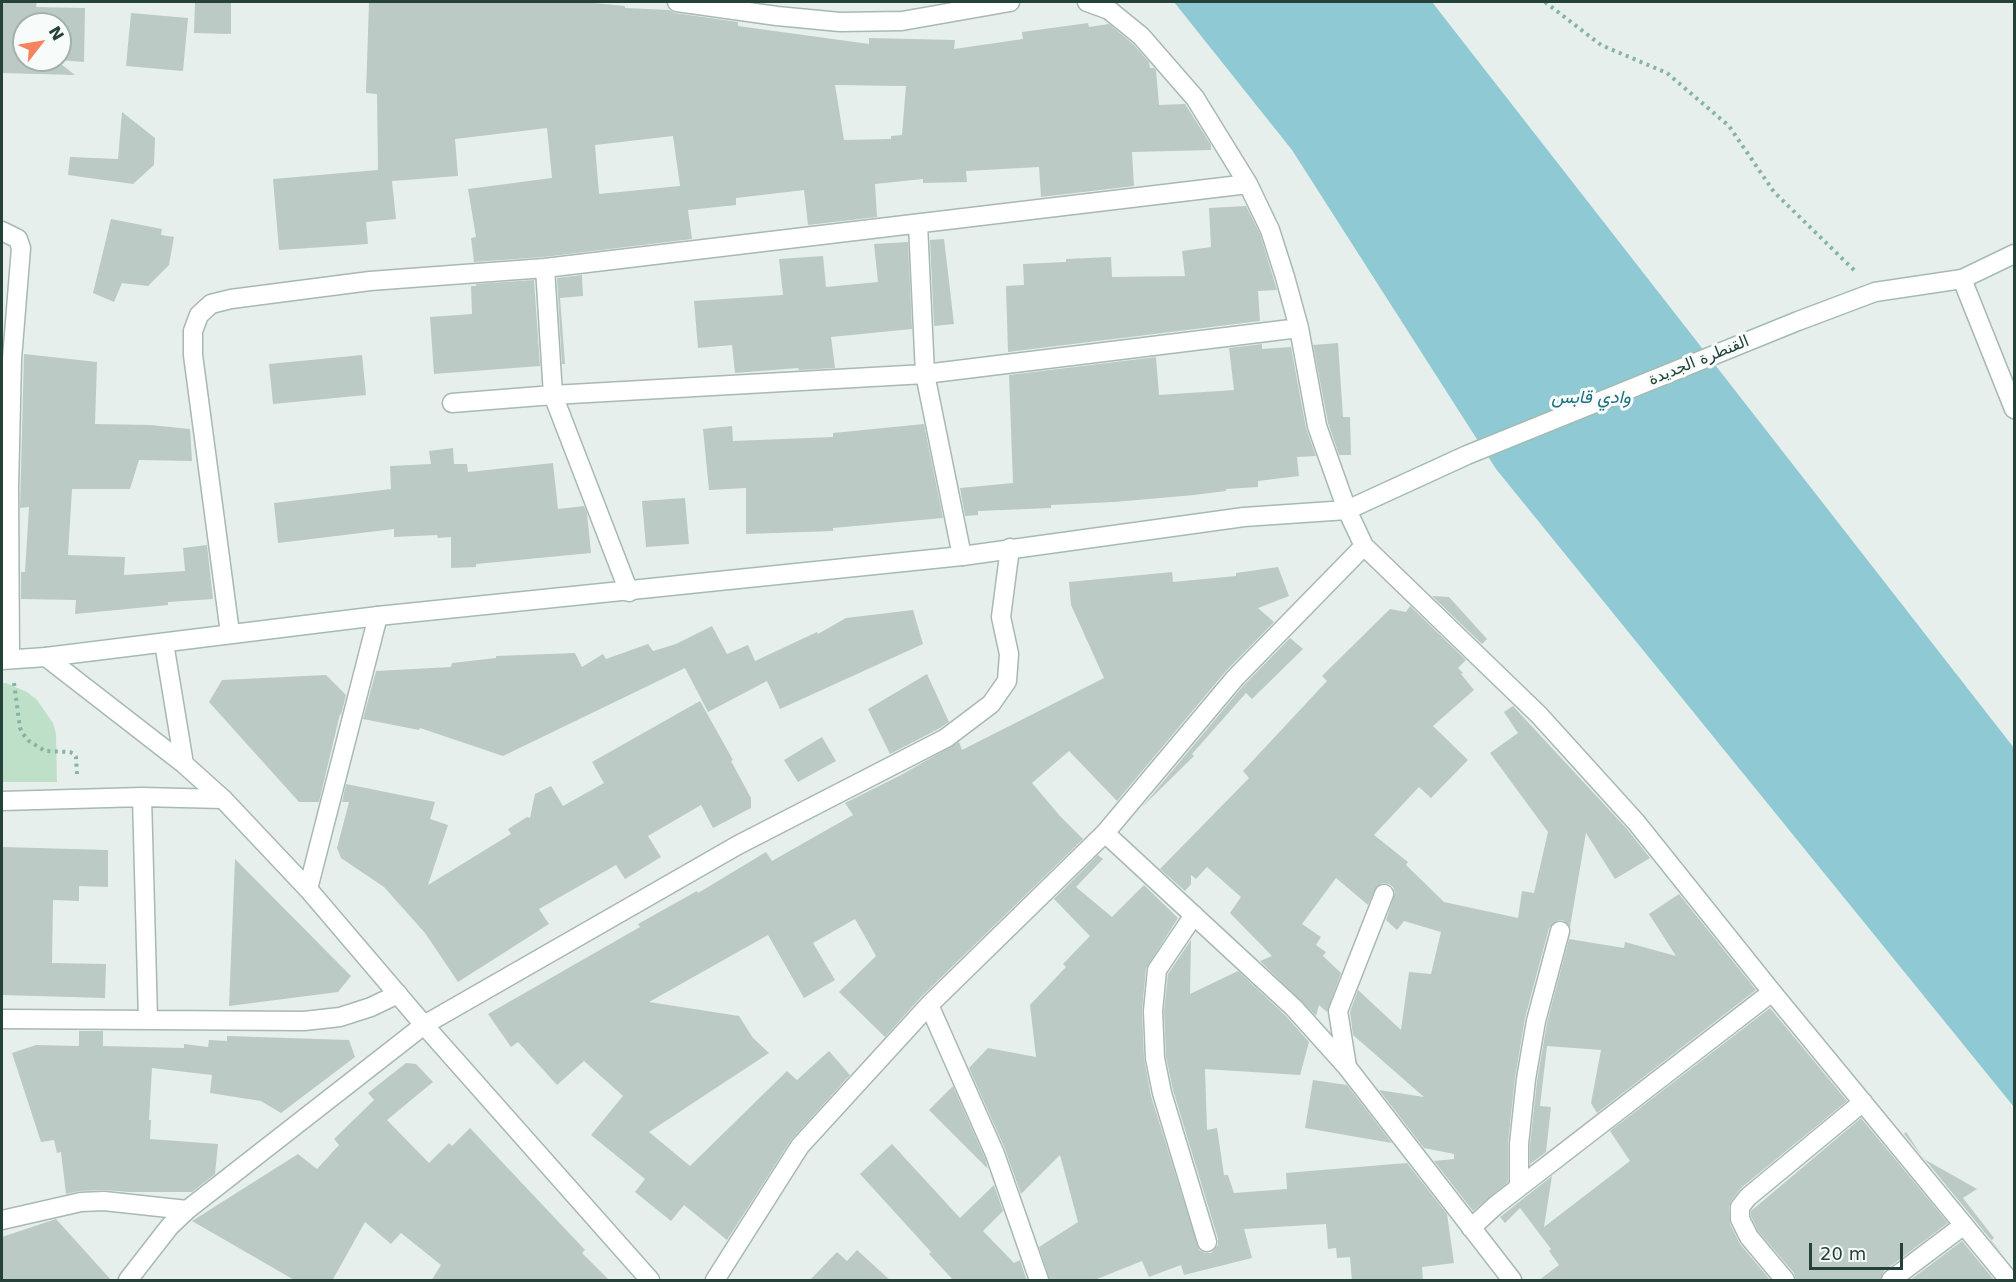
<!DOCTYPE html>
<html>
<head>
<meta charset="utf-8">
<style>
  body { margin:0 }
  #map { position:relative; width:2016px; height:1282px; overflow:hidden; background:#e6efeb; font-family:"DejaVu Sans",sans-serif }
  canvas { display:block }
  .frame { position:absolute; inset:0; border:3px solid #24423a; pointer-events:none }
  .north { position:absolute; left:12px; top:12px; width:60px; height:60px; box-sizing:border-box; background:#f7fbf9; border:2px solid #a3b1ad; border-radius:50%; rotate:59deg; font-size:16px; font-weight:700; line-height:24px; text-align:center; color:#24423a }
  .north::after { content:''; display:block; margin:auto; width:21px; height:27px; background:#f4845f; clip-path:polygon(50% 0,100% 100%,50% 72%,0 100%) }
  .scale { position:absolute; left:1809px; top:1243px; width:94px; height:27px; box-sizing:border-box; border:3px solid #24423a; border-top:0; padding-left:8px; font-size:18px; line-height:21px; white-space:nowrap; color:#24423a; -webkit-text-stroke:4px #f7fbf9; paint-order:stroke }
</style>
</head>
<body>
<div id="map">
<canvas width="2016" height="1282"></canvas>
<div class="frame"></div>
<div class="north">N</div>
<div class="scale">20 m</div>
</div>
<script>
const ctx = document.querySelector('canvas').getContext('2d');
ctx.lineJoin = 'round';
function fill(path, color) { ctx.fillStyle = color; ctx.fill(path, 'evenodd'); }
const toPath = rows => new Path2D(rows.map(r => 'M' + r).join(''));
function strokePath(path, color, width, dash) { ctx.strokeStyle = color; ctx.lineWidth = width; ctx.lineCap = dash ? 'butt' : 'round'; ctx.setLineDash(dash || []); ctx.stroke(path); }
function drawText(font, color, halo, rows, align = 'center') {
  ctx.font = font + ' "DejaVu Sans",Vazirmatn,sans-serif'; ctx.lineWidth = 6; ctx.setLineDash([]); ctx.textBaseline = 'middle'; ctx.strokeStyle = halo; ctx.fillStyle = color; for (const [text, x, y, turn = 0] of rows) {
    ctx.save(); ctx.translate(x, y); ctx.rotate((+turn || 0) * Math.PI / 180); ctx.textAlign = isNaN(turn) ? turn : align; if (halo) ctx.strokeText(text, 0, 0); ctx.fillText(text, 0, 0); ctx.restore();
  }
}
fill(toPath([
  [2,683,6,683,27,692,37,700,53,723,56,734,57,782,2,782]
]), '#bfe0c8');
fill(toPath([
  [1174,2,1432,2,2014,748,2014,1107,1496,469,1292,150]
]), '#8ec9d4');
fill(toPath([
  [2,2,37,2,36,7,85,8,84,62,60,60,60,24,24,24,24,60,56,60,75,75,2,73],
  [195,2,231,2,231,34,194,33],
  [369,2,584,2,625,6,625,8,669,10,675,13,738,22,738,26,869,44,869,38,955,40,954,49,1023,39,1022,32,1088,23,1089,27,1109,24,1133,44,1149,62,1150,68,1154,68,1156,70,1159,105,1185,104,1211,145,1211,150,1132,152,1134,186,1041,197,1039,167,966,171,967,182,923,183,923,179,875,184,877,217,808,225,804,190,736,198,736,205,688,210,692,239,544,257,474,262,471,238,476,237,468,189,552,178,547,128,455,139,458,176,392,181,396,219,366,222,368,244,279,250,273,179,378,170,377,94,366,93],
  [835,85,906,86,902,135,891,136,891,139,844,140],
  [673,136,680,186,599,194,595,145],
  [131,13,188,18,183,71,126,66],
  [122,112,155,138,154,165,133,184,68,175,70,157,118,159],
  [1246,206,1260,234,1277,290,1258,291,1260,321,1008,352,1006,286,1024,285,1023,264,1066,262,1066,259,1111,257,1112,277,1185,276,1182,251,1211,247,1209,208],
  [111,219,162,229,161,235,174,237,169,265,148,286,122,283,114,302,93,293],
  [944,239,954,324,934,326,930,240],
  [908,242,912,329,831,337,835,368,799,370,798,368,735,373,732,345,698,348,694,301,783,295,779,259,823,256,826,287,878,282,874,244],
  [582,275,583,296,560,298,565,364,562,364,557,278],
  [534,280,540,366,434,374,430,317,472,314,471,286,476,286,476,284],
  [1338,343,1343,417,1350,417,1351,455,1339,455,1328,423,1313,345],
  [1262,344,1262,349,1291,347,1306,428,1316,456,1297,457,1299,476,1258,481,1258,487,1226,489,1226,491,1194,495,1114,502,1051,505,1051,508,978,511,978,515,965,516,960,488,1013,483,1009,375,1156,357,1159,395,1234,390,1229,348],
  [24,354,97,362,95,424,150,425,190,429,192,461,139,460,130,489,72,489,68,555,125,557,124,575,185,571,183,548,207,545,213,599,168,602,168,605,75,614,76,600,21,599,21,572,25,572,29,507,20,508],
  [362,355,366,395,273,404,269,364],
  [924,424,943,518,833,528,833,531,746,534,746,488,709,490,703,429,732,426,733,441,833,437,833,433],
  [453,448,454,464,467,464,468,472,553,463,558,509,584,506,587,513,591,553,476,564,476,567,451,568,451,537,438,538,437,535,394,537,394,529,278,543,274,503,391,489,390,466,431,464,429,451],
  [685,498,689,544,646,547,642,501],
  [1278,567,1289,596,1258,608,1274,622,1226,671,1117,801,1069,751,1032,783,1060,816,1083,839,921,997,885,1037,839,992,876,956,855,919,813,943,835,980,804,998,768,935,649,1002,739,1016,753,1038,769,1053,649,1132,690,1166,787,1071,797,1080,829,1051,850,1075,791,1140,727,1240,684,1205,671,1221,635,1192,645,1179,591,1135,623,1096,584,1061,557,1085,518,1042,511,1047,488,1014,640,927,638,924,697,891,698,893,766,852,772,861,853,815,845,803,901,775,959,742,962,750,1104,678,1071,605,1069,582,1172,572,1173,582,1236,576,1236,573],
  [1432,596,1449,597,1487,639,1482,644],
  [1410,606,1466,660,1458,668,1463,673,1461,674,1474,690,1433,726,1468,760,1431,798,1419,787,1374,835,1408,862,1406,865,1444,902,1518,918,1522,891,1534,893,1548,832,1490,753,1518,733,1504,712,1513,706,1627,829,1650,858,1615,879,1586,833,1570,927,1563,920,1558,920,1549,928,1525,1018,1515,1078,1508,1143,1508,1182,1473,1211,1434,1161,1454,1159,1454,1154,1424,1148,1379,1090,1424,1097,1353,1035,1350,1012,1358,990,1401,1030,1409,972,1431,974,1441,932,1404,921,1397,930,1386,920,1395,893,1393,887,1389,884,1382,883,1377,886,1368,905,1336,878,1302,924,1321,937,1316,945,1326,952,1323,956,1341,973,1327,1012,1319,1005,1316,1016,1260,961,1272,956,1230,913,1241,897,1207,867,1196,879,1191,875,1191,884,1185,891,1160,869,1249,778,1243,771,1327,681,1322,676,1390,609,1406,612],
  [913,610,923,644,780,709,767,681,708,712,685,668,503,756,420,728,419,730,363,719,376,671,451,667,452,663,496,658,496,656,575,653,582,667,603,654,606,659,648,644,653,651,676,644,712,626,727,654,748,645,755,661,817,632,818,634,846,618],
  [1290,638,1303,649,1252,699,1246,693,1192,754,1194,756,1142,807,1243,686],
  [927,674,949,722,940,728,890,754,868,709],
  [326,675,346,695,341,715,340,714,319,802,299,802,209,702,222,680],
  [700,701,733,760,731,761,751,798,751,808,713,828,701,805,648,836,661,857,625,879,616,865,539,909,549,924,458,982,425,933,384,887,341,858,337,848,349,802,342,802,346,784,435,802,430,819,448,825,428,885,511,834,508,829,527,817,530,818,535,794,551,786,563,806,604,783,592,762],
  [822,737,836,761,798,782,784,760],
  [2,847,108,850,108,887,79,886,79,901,53,900,52,963,106,964,105,998,2,995],
  [1098,855,1103,859,1076,887,1112,917,1144,885,1178,918,1146,968,1142,1011,1144,1058,1151,1096,1199,1250,1205,1253,1211,1253,1218,1245,1218,1239,1173,1090,1166,1057,1164,1011,1168,974,1191,940,1190,994,1238,971,1286,1016,1309,1042,1300,1075,1205,1069,1207,1130,1217,1128,1224,1175,1228,1175,1234,1193,1287,1189,1286,1173,1407,1163,1447,1214,1454,1263,1422,1267,1423,1281,1352,1281,1350,1257,1337,1258,1336,1248,1328,1249,1326,1224,1244,1229,1252,1258,1184,1275,1181,1265,1149,1277,1142,1261,1092,1281,1050,1281,1039,1247,1078,1222,1060,1155,1021,1194,1005,1149,969,1068,988,1048,1036,1057,1030,1005,1066,967,1063,964,1090,936,1054,899,1052,901],
  [235,859,351,976,338,992,229,1006],
  [1679,894,1756,990,1597,1113,1591,1103,1601,1050,1547,1046,1540,1106,1551,1107,1546,1152,1530,1164,1530,1145,1537,1081,1547,1023,1569,939,1624,948,1625,942,1676,956,1649,914],
  [1770,1008,1847,1101,1741,1188,1731,1201,1729,1207,1730,1224,1740,1244,1771,1281,1538,1281,1559,1265,1549,1251,1551,1249,1520,1208,1505,1223,1500,1217,1552,1176,1544,1227,1630,1161,1610,1131],
  [79,1031,103,1031,103,1046,184,1048,184,1044,208,1047,209,1040,227,1041,227,1036,349,1040,355,1057,281,1113,261,1101,210,1093,212,1075,152,1068,149,1120,151,1120,150,1139,218,1144,215,1174,192,1192,129,1192,104,1190,80,1191,66,1194,61,1152,57,1153,54,1140,41,1142,12,1053,36,1045,79,1046],
  [406,1063,416,1064,433,1082,387,1120,429,1163,449,1143,452,1146,470,1128,585,1250,582,1253,610,1281,431,1281,441,1265,401,1233,391,1244,365,1222,332,1281,296,1281,192,1221,298,1154,317,1169,339,1145,334,1139,374,1100,368,1093],
  [1313,1080,1347,1085,1392,1143,1305,1128],
  [953,1086,985,1158,988,1169,929,1110],
  [1861,1118,1948,1223,1884,1271,1880,1281,1796,1281,1794,1273,1758,1231,1751,1216,1751,1211],
  [1906,1132,1924,1159,1977,1189,1963,1198,1994,1238,1991,1241,2005,1257,1904,1134],
  [892,1144,960,1218,994,1185,1003,1211,983,1231,1014,1263,1020,1260,1027,1281,954,1281,929,1254,931,1252,860,1174],
  [56,1219,112,1281,2,1281,2,1237],
  [1962,1241,1995,1281,1909,1281],
  [857,1250,891,1281,809,1281,837,1252,847,1261]
]), '#bbcac4');
const minor = toPath([
  [677,2,777,16,840,22,902,21,1010,2],
  [918,224,925,374,962,556],
  [2,231,18,239,21,248,12,359,9,488,10,659],
  [545,268,553,395,629,592],
  [1962,279,2014,409],
  [452,403,553,395,925,374,1299,328],
  [1364,546,1539,715,1636,822,1772,992,2009,1280],
  [230,633,193,355,193,331,199,315,211,304,231,299,370,281,545,268,1248,184],
  [142,797,148,1019],
  [2,801,142,797,223,799],
  [1105,833,1294,1008,1347,1067,1512,1280],
  [308,889,378,616],
  [1194,915,1157,970,1153,1011,1155,1058,1162,1093,1207,1242],
  [929,1005,995,1154,1039,1280],
  [2,1019,304,1021,340,1017,371,1007,398,994],
  [1347,1067,1338,1011,1384,894],
  [1519,1187,1519,1144,1526,1079,1536,1021,1560,931],
  [2,1220,81,1202,104,1201,187,1210],
  [1471,1228,1496,1205,1772,992],
  [128,1280,170,1226,187,1210,424,1025,738,845,946,738,991,704,1007,681,1009,654,1001,617,1010,548],
  [715,1280,800,1146,929,1005,1105,833,1235,678,1364,546,1347,510,1317,426,1299,328,1285,277,1270,230,1248,184,1195,98,1141,36,1109,10,1087,2],
  [1785,1280,1749,1237,1740,1219,1740,1207,1748,1197,1863,1102],
  [1891,1280,1964,1225]
]);
const tertiary = toPath([
  [164,643,184,764],
  [46,657,184,764,223,799,308,889,424,1025,650,1280]
]);
const secondary = toPath([
  [2,660,46,657,378,616,962,556,1244,517,1347,510,1467,455,1798,321,1875,292,1962,279,2014,254]
]);
strokePath(minor, '#a8b8b2', 21);
strokePath(tertiary, '#a8b8b2', 21);
strokePath(secondary, '#a4bbb3', 21);
strokePath(toPath([
  [1545,2,1601,45,1667,73,1729,126,1774,192,1856,272],
  [14,683,20,728,23,734,29,741,45,751,70,752,74,754,76,757,77,774]
]), '#86b3a5', 4, [3, 4.5]);
strokePath(minor, '#fff', 18);
strokePath(tertiary, '#fff', 18);
strokePath(secondary, '#fff', 18);
drawText('16px', '#24423a', '#f7fbf9', [
  ["القنطرة الجديدة",1699,361,-22]
]);
drawText('italic 18px', '#1c6f80', '#f7fbf9', [
  ["وادي قابس",1591,398]
]);
</script>
</body>
</html>
